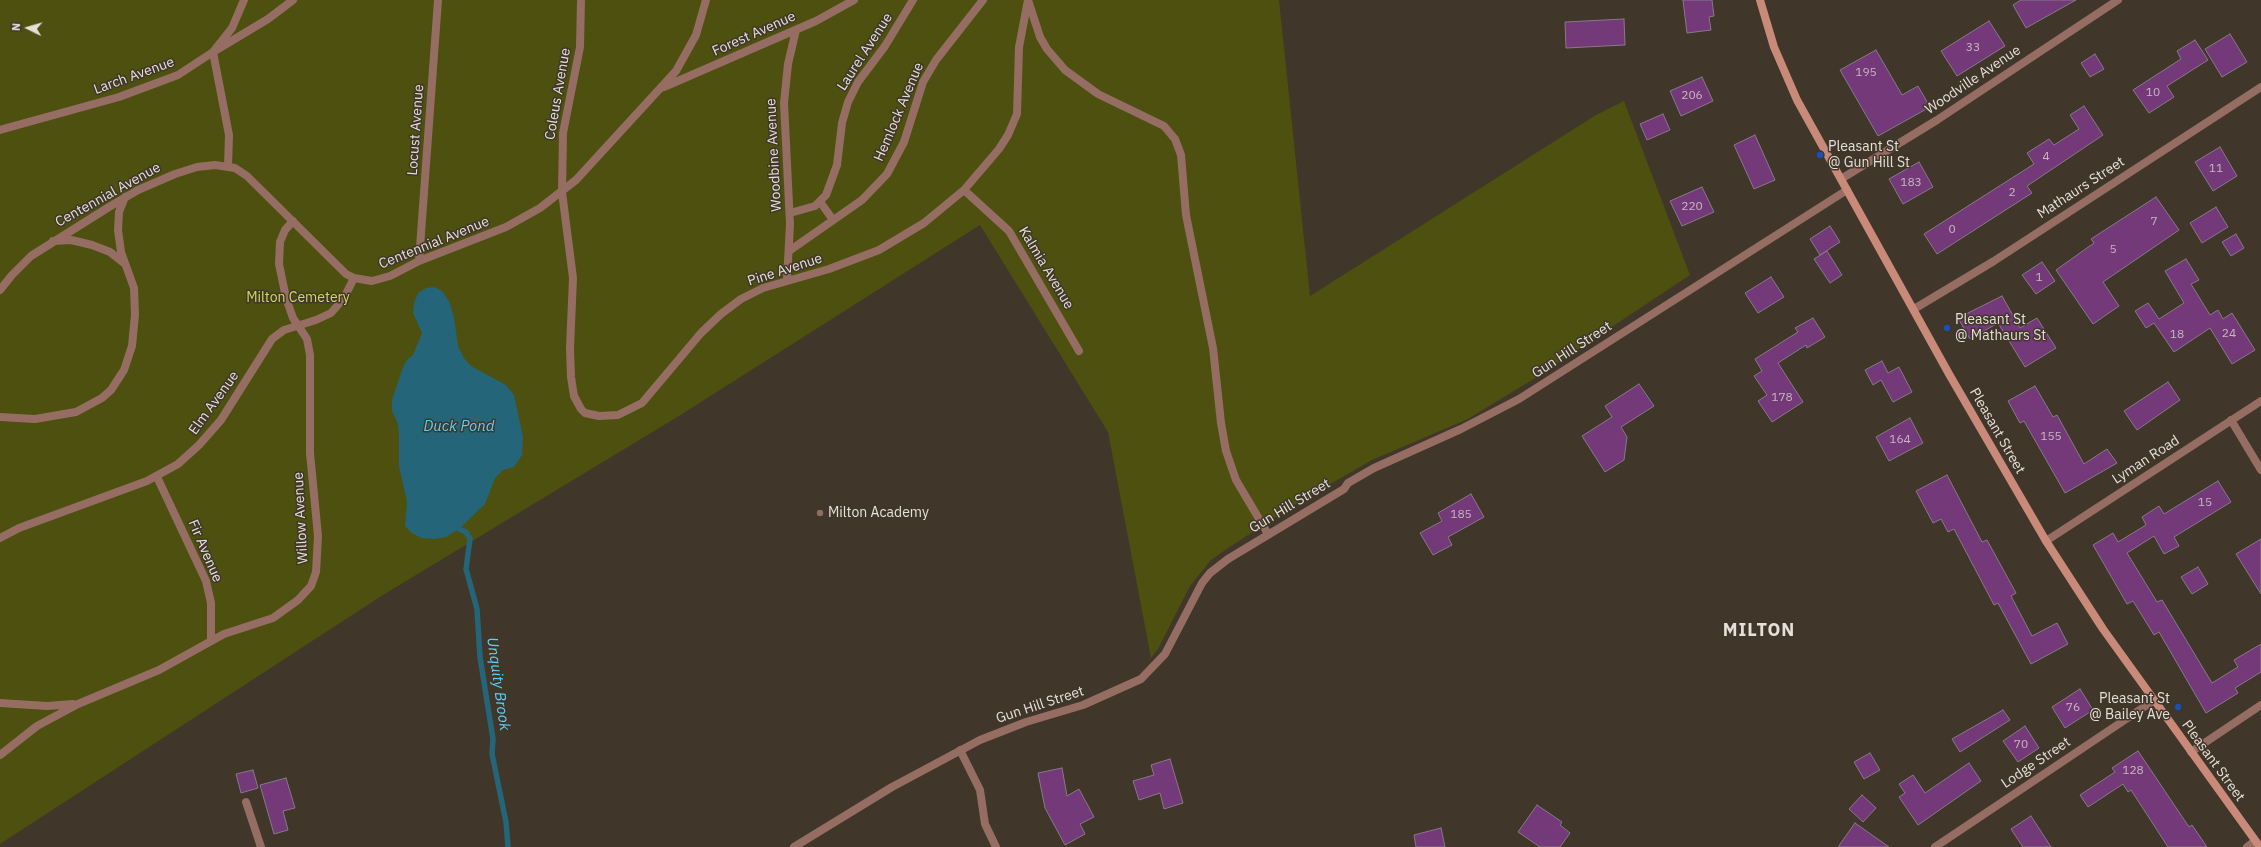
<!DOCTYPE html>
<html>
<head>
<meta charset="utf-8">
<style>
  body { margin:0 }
  #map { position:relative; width:2261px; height:847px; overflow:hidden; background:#40362a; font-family:"IBM Plex Sans",sans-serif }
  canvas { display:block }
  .north { position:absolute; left:8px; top:8px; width:40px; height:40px; -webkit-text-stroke:3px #40362a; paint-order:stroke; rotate:275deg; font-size:11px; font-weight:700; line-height:16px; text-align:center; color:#e6e0d8 }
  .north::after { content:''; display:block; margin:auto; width:14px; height:18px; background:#e6e0d8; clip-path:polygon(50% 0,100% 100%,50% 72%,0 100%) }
</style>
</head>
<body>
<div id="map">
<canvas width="2261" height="847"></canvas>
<div class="north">N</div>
</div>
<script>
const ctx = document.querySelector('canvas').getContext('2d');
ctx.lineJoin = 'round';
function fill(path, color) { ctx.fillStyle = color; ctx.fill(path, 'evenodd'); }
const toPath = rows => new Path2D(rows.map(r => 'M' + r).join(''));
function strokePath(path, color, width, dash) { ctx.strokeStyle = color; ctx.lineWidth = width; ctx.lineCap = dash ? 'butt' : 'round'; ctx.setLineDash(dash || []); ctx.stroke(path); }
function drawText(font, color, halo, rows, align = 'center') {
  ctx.font = font + ' "IBM Plex Sans",sans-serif'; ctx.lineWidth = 3; ctx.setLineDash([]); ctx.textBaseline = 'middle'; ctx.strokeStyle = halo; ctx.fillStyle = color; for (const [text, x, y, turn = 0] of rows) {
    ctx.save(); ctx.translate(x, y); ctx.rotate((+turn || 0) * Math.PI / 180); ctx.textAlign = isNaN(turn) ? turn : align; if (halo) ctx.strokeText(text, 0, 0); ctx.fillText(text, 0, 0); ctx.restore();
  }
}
fill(toPath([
  [0,0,1279,0,1310,296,1596,115,1624,101,1690,275,1532,380,1468,419,1372,460,1287,509,1221,553,1211,560,1190,586,1158,649,1151,658,1108,432,980,225,679,416,383,595,0,844]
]), '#4d500f');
fill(toPath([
  [434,287,442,291,449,301,454,317,458,346,464,358,471,366,506,385,514,395,523,437,522,455,514,467,503,470,495,478,485,504,459,529,446,537,434,539,421,538,412,533,405,526,407,502,399,466,399,437,398,424,392,411,392,400,402,370,406,361,413,355,422,333,413,313,414,303,418,293,426,288]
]), '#246579');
strokePath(toPath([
  [459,529,466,532,470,539,466,569,477,609,480,657,493,739,492,754,506,822,508,847]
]), '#246579', 5.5);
const building = toPath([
  [1683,0,1712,0,1714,16,1709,17,1711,30,1687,33,1683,0],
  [2021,0,2076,0,2026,28,2013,5,2021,0],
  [1624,19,1625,45,1566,48,1565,22,1624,19],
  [1989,21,2005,46,1957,76,1941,51,1989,21],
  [2230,34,2247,62,2222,77,2205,49,2230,34],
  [2195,40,2208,60,2167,86,2174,97,2149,113,2133,90,2181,59,2177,51,2195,40],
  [1876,50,1902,95,1918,86,1930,107,1878,136,1840,70,1876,50],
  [2095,54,2104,69,2090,77,2081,63,2095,54],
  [1702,77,1713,101,1681,116,1670,91,1702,77],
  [2084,106,2103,135,2027,186,2032,193,1937,254,1924,234,2034,164,2027,153,2049,139,2054,145,2079,129,2070,115,2084,106],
  [1663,114,1670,130,1647,140,1640,124,1663,114],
  [1755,135,1775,180,1754,189,1734,145,1755,135],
  [2220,147,2237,176,2213,191,2195,162,2220,147],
  [1919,162,1933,187,1903,204,1889,179,1919,162],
  [1702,187,1714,212,1682,226,1670,201,1702,187],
  [2156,197,2179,230,2103,282,2119,306,2093,324,2056,270,2094,243,2091,239,2156,197],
  [2216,207,2228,227,2202,243,2190,223,2216,207],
  [1830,226,1840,242,1820,255,1810,239,1830,226],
  [2236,234,2244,248,2231,256,2222,242,2236,234],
  [1827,251,1842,275,1830,283,1814,259,1827,251],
  [2186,259,2199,280,2191,284,2210,315,2218,310,2223,319,2232,313,2255,350,2232,364,2210,328,2174,352,2154,323,2146,328,2135,311,2148,303,2159,319,2184,303,2165,271,2186,259],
  [2042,262,2055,281,2036,294,2022,275,2042,262],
  [1771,277,1784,297,1758,313,1745,293,1771,277],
  [2002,296,2020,328,2037,318,2056,348,2025,367,1998,323,1970,339,1958,318,2002,296],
  [1813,318,1825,337,1807,348,1806,345,1778,363,1803,402,1772,422,1758,401,1767,395,1754,376,1762,371,1755,359,1798,332,1795,328,1813,318],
  [1882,361,1888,373,1899,367,1912,392,1893,402,1881,380,1873,385,1865,370,1882,361],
  [2168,382,2180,400,2137,430,2124,411,2168,382],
  [1639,384,1654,406,1621,427,1627,437,1624,460,1605,472,1582,436,1612,417,1605,406,1639,384],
  [2035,386,2053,417,2057,415,2084,464,2107,449,2117,463,2065,493,2024,421,2020,423,2008,401,2035,386],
  [1910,418,1923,443,1889,461,1876,437,1910,418],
  [1947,475,1982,542,1987,540,2016,593,2011,596,2032,636,2057,623,2068,644,2031,664,1998,603,1994,605,1954,529,1948,532,1941,519,1933,523,1916,491,1947,475],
  [2218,481,2231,502,2174,537,2179,546,2164,554,2154,536,2127,553,2157,602,2162,600,2212,683,2238,667,2234,660,2261,644,2261,672,2235,688,2238,693,2206,713,2159,632,2154,635,2133,601,2127,604,2093,545,2113,533,2118,542,2146,525,2142,517,2159,506,2164,514,2218,481],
  [1471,494,1484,517,1448,537,1452,545,1433,555,1420,533,1442,521,1438,513,1471,494],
  [2261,539,2261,594,2236,554,2261,539],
  [2198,567,2208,584,2192,594,2181,577,2198,567],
  [2080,689,2093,710,2065,728,2052,707,2080,689],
  [2003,710,2010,720,1960,752,1952,739,2003,710],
  [2025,726,2039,748,2018,762,2003,741,2025,726],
  [2138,751,2189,827,2192,825,2207,847,2168,847,2131,790,2128,792,2123,784,2088,807,2080,795,2115,772,2112,768,2138,751],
  [1870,753,1880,770,1864,779,1854,762,1870,753],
  [1170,759,1183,803,1164,809,1160,793,1139,800,1133,781,1154,775,1151,765,1170,759],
  [1969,763,1981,781,1918,825,1899,797,1905,793,1899,784,1913,775,1925,793,1969,763],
  [1062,768,1067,796,1079,789,1094,817,1080,824,1085,834,1065,845,1045,808,1038,773,1062,768],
  [253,770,258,788,241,793,236,774,253,770],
  [286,778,295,808,283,811,288,830,274,834,260,785,286,778],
  [1862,795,1876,808,1863,822,1849,809,1862,795],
  [1537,805,1562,822,1560,825,1570,833,1560,847,1540,847,1518,832,1537,805],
  [2031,816,2051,847,2023,847,2011,829,2031,816],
  [1855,823,1889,847,1838,847,1855,823],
  [1441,828,1445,847,1416,847,1414,835,1441,828]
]);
fill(building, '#733979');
strokePath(building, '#867a87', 1);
strokePath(toPath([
  [581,0,580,47,563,133,562,192,573,278,570,348,571,377,574,396,581,409,585,413,599,416,618,415,642,403,701,333,721,314,741,299,763,288,829,269,879,250,924,223,964,190,999,149,1008,135,1017,114,1019,47,1028,0],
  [1029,3,1040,37,1047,49,1065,70,1098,94,1164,126,1175,139,1181,155,1186,215,1213,348,1221,423,1226,451,1236,480,1268,534],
  [664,87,816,21,854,0],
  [0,130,119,97,178,75,213,52,232,28,244,0],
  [228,166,229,135,213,52,268,19,293,0],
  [964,190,1009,231,1079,351],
  [821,203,833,220],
  [790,213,815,206,826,195,837,165,842,123,848,102,858,82,885,46,913,0],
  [53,241,71,240,92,245,110,252,124,263],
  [789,251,862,200,887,174,904,142,923,82,936,60,983,0],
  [419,261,438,0],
  [787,280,790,224,784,103,788,64,796,30],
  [0,290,12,275,31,256,109,207,138,190,175,174,197,167,215,165,235,168,247,176,346,274,354,278,372,281,390,276,419,261,506,227,540,208,576,180,676,71,696,35,706,0],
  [0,417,35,419,76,412,102,398,111,390,124,370,132,346,135,315,134,288,121,252,118,230,119,212,125,197],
  [157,477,206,581,211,603,211,640],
  [0,538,19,528,147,481,178,464,199,445,221,420,272,339,284,330,316,320,331,313,344,298,354,278],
  [0,703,47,706,73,704],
  [960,750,980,790,985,824,996,847],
  [0,755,37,726,78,704,159,670,224,634,273,618,298,600,311,586,316,572,318,536,310,453,310,355,307,339,293,318,286,298,279,264,280,242,285,230,293,221],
  [246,802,261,847]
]), '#956d63', 8);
strokePath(toPath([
  [1841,179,1937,120,2118,0],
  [1914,309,1994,261,2261,87],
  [2231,420,2261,470],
  [2046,541,2261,401],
  [2191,752,2261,705],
  [794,847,892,787,980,740,1026,722,1083,705,1141,679,1165,654,1202,583,1210,573,1228,559,1344,489,1348,483,1374,468,1461,429,1519,399,1847,190],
  [1935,847,2153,701],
  [2247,847,2255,841]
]), '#956d63', 8);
strokePath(toPath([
  [1760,0,1774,47,1797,100,1949,374,2046,541,2103,629,2260,847]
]), '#c98a7a', 8);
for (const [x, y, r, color] of [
  [1820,155,4,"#1a4fb4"],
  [1947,328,4,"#1a4fb4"],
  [820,513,4,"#8d6e63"],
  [2178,707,4,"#1a4fb4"]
]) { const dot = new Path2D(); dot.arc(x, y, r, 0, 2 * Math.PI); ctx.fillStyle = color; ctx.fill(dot); strokePath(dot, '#40362a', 1.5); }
drawText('12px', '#c9b6c0', null, [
  ["33",1973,48],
  ["195",1866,73],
  ["10",2153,93],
  ["206",1692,96],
  ["4",2046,157],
  ["11",2216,169],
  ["183",1911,183],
  ["2",2012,193],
  ["220",1692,207],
  ["7",2154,222],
  ["0",1952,230],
  ["5",2113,250],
  ["1",2039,278],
  ["24",2229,334],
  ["18",2177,335],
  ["178",1782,398],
  ["155",2051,437],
  ["164",1900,440],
  ["15",2205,503],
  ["185",1461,515],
  ["76",2073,708],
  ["70",2021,745],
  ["128",2133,771]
]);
drawText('14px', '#e6e0d8', '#40362a', [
  ["Forest Avenue",754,34,-24],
  ["Laurel Avenue",865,52,-57],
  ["Larch Avenue",134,76,-20],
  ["Woodville Avenue",1973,80,-34],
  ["Coleus Avenue",558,94,-80],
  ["Hemlock Avenue",899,112,-67],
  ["Locust Avenue",416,130,-86],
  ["Woodbine Avenue",774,155,-93],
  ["Mathaurs Street",2081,188,-33],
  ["Centennial Avenue",108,195,-29],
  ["Centennial Avenue",434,243,-22],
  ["Kalmia Avenue",1046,268,59],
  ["Pine Avenue",785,270,-18],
  ["Gun Hill Street",1572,350,-33],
  ["Elm Avenue",214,403,-54],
  ["Pleasant Street",1997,431,60],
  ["Lyman Road",2146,460,-33],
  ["Gun Hill Street",1290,506,-31],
  ["Willow Avenue",301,518,-93],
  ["Fir Avenue",205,551,67],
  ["Gun Hill Street",1040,705,-18],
  ["Pleasant Street",2213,761,54],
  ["Lodge Street",2036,763,-34]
]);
drawText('14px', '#e6e0d8', '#40362a', [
  ["Pleasant St",1828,147],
  ["@ Gun Hill St",1828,163],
  ["Pleasant St",1955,320],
  ["@ Mathaurs St",1955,336],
  ["Milton Academy",828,513],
  ["Pleasant St",2170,699,"right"],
  ["@ Bailey Ave",2170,715,"right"]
], 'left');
drawText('14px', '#d3da5b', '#40362a', [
  ["Milton Cemetery",298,298]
]);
drawText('italic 15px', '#5ad3f9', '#40362a', [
  ["Duck Pond",459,427],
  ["Unquity Brook",498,684,82]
]);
ctx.letterSpacing = '1px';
drawText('bold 18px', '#e6e0d8', '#40362a', [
  ["MILTON",1759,631]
]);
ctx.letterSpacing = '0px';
</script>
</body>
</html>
